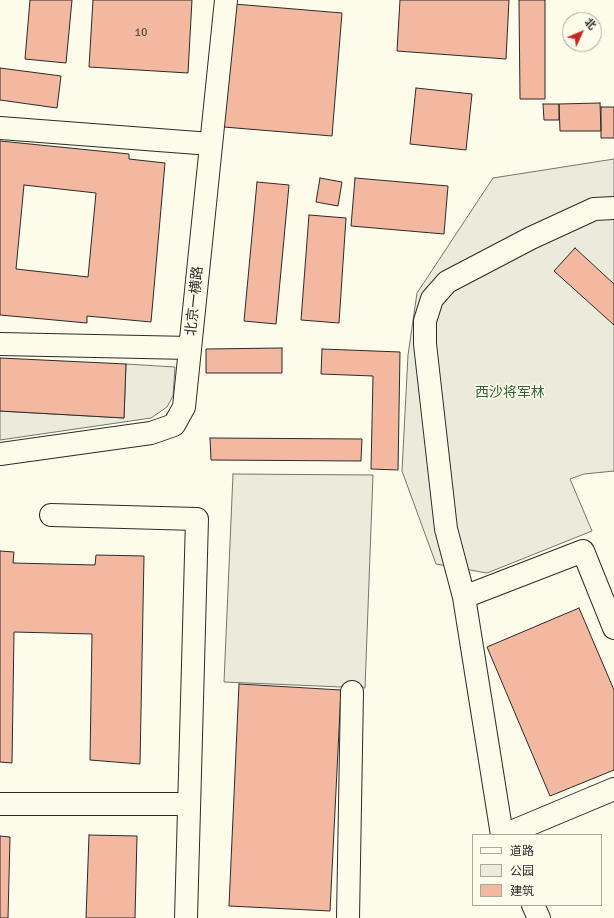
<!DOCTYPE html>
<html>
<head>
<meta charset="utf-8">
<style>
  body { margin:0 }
  #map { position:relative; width:614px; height:918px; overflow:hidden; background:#fdfbea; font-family:Signika,"Noto Sans SC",sans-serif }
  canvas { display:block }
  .legend { position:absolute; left:472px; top:834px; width:130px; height:72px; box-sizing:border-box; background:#fdfbea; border:1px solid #a9a89e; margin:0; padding:5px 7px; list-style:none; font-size:12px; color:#2b2b2b }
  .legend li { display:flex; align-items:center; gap:8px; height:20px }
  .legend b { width:20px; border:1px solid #a9a89e }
  .north { position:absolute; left:562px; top:12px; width:40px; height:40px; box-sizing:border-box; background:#fdfbea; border:1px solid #a9a89e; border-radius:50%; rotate:46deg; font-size:11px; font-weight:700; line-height:16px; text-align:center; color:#2b2b2b }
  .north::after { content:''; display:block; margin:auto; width:14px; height:18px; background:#c62828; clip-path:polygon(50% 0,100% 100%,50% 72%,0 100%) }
</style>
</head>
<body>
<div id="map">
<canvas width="614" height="918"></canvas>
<ul class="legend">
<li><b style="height:5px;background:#fdfbea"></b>道路</li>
<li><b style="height:11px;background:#ecebdb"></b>公园</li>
<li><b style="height:11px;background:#f2b8a0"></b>建筑</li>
</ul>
<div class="north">北</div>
</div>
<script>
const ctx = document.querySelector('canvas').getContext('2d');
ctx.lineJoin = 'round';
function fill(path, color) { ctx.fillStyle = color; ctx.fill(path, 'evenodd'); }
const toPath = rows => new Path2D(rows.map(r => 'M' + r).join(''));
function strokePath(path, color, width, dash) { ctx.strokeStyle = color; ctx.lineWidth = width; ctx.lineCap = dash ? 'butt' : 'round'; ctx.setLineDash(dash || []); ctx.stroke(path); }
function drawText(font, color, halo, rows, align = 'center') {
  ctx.font = font + ' Signika,"Noto Sans SC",sans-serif'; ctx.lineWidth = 3; ctx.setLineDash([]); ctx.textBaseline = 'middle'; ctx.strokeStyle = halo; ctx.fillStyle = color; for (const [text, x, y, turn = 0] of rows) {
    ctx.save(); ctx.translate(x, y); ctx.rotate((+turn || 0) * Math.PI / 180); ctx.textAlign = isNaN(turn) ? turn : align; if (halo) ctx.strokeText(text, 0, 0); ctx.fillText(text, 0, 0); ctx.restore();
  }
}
const green = toPath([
  [614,159,614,471,584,474,570,479,592,531,487,573,436,564,402,471,408,355,417,293,493,178,614,159],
  [126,364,175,367,173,396,167,407,151,418,0,440,0,411,124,418,126,364],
  [233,474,373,475,365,688,224,682,233,474]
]);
fill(green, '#ecebdb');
strokePath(green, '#74746e', 1);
const building = toPath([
  [30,0,72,0,66,63,25,59,30,0],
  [93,0,192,0,188,73,89,67,93,0],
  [400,0,509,0,506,59,397,51,400,0],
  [519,0,545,0,545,99,520,99,519,0],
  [234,4,342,13,332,136,224,127,234,4],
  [0,68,61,76,57,108,0,100,0,68],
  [416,88,472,94,466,150,410,144,416,88],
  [600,103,601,131,560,131,559,104,600,103],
  [543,104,559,104,559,120,544,120,543,104],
  [601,107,614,107,614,138,601,138,601,107],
  [0,141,129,154,129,159,165,163,151,322,87,316,87,323,0,315,0,141],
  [24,185,96,193,88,277,16,269,24,185],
  [320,178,342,182,338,206,316,202,320,178],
  [355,178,448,186,444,234,351,226,355,178],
  [257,182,289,185,276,324,244,321,257,182],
  [309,215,346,218,339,323,301,320,309,215],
  [575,248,614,284,614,325,554,271,575,248],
  [282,348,282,373,206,373,206,349,282,348],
  [322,349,400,352,398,470,371,469,373,376,321,374,322,349],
  [0,358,126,364,124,418,0,411,0,358],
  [210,438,362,439,361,461,211,460,210,438],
  [0,551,14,552,13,563,95,565,96,555,144,556,140,764,90,760,92,634,14,632,12,763,0,762,0,551],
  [579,608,614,690,614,770,550,796,487,647,579,608],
  [239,684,341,690,330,911,229,906,239,684],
  [89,835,137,836,135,918,86,918,89,835],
  [0,836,10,837,8,918,0,918,0,836]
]);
fill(building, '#f2b8a0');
strokePath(building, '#2b2b2b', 1);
const minor = toPath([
  [0,128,211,144],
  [0,344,190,348],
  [0,454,151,433,174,425,184,407,226,0],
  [51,515,197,519,186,918],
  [464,597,583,551,614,628],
  [0,804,189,804],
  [502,835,464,597,446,529,425,344,425,321,432,299,447,282,531,238,594,209,614,208],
  [504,835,614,789],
  [533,905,539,918],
  [348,918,352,692]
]);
strokePath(minor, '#2b2b2b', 24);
strokePath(minor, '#fdfbea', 22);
drawText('12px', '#5d4e48', null, [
  ["10",141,33]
]);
drawText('14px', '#2b2b2b', '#fdfbea', [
  ["北京一横路",195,301,-84]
]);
drawText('14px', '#34623c', '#fdfbea', [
  ["西沙将军林",510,393]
]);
</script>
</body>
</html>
